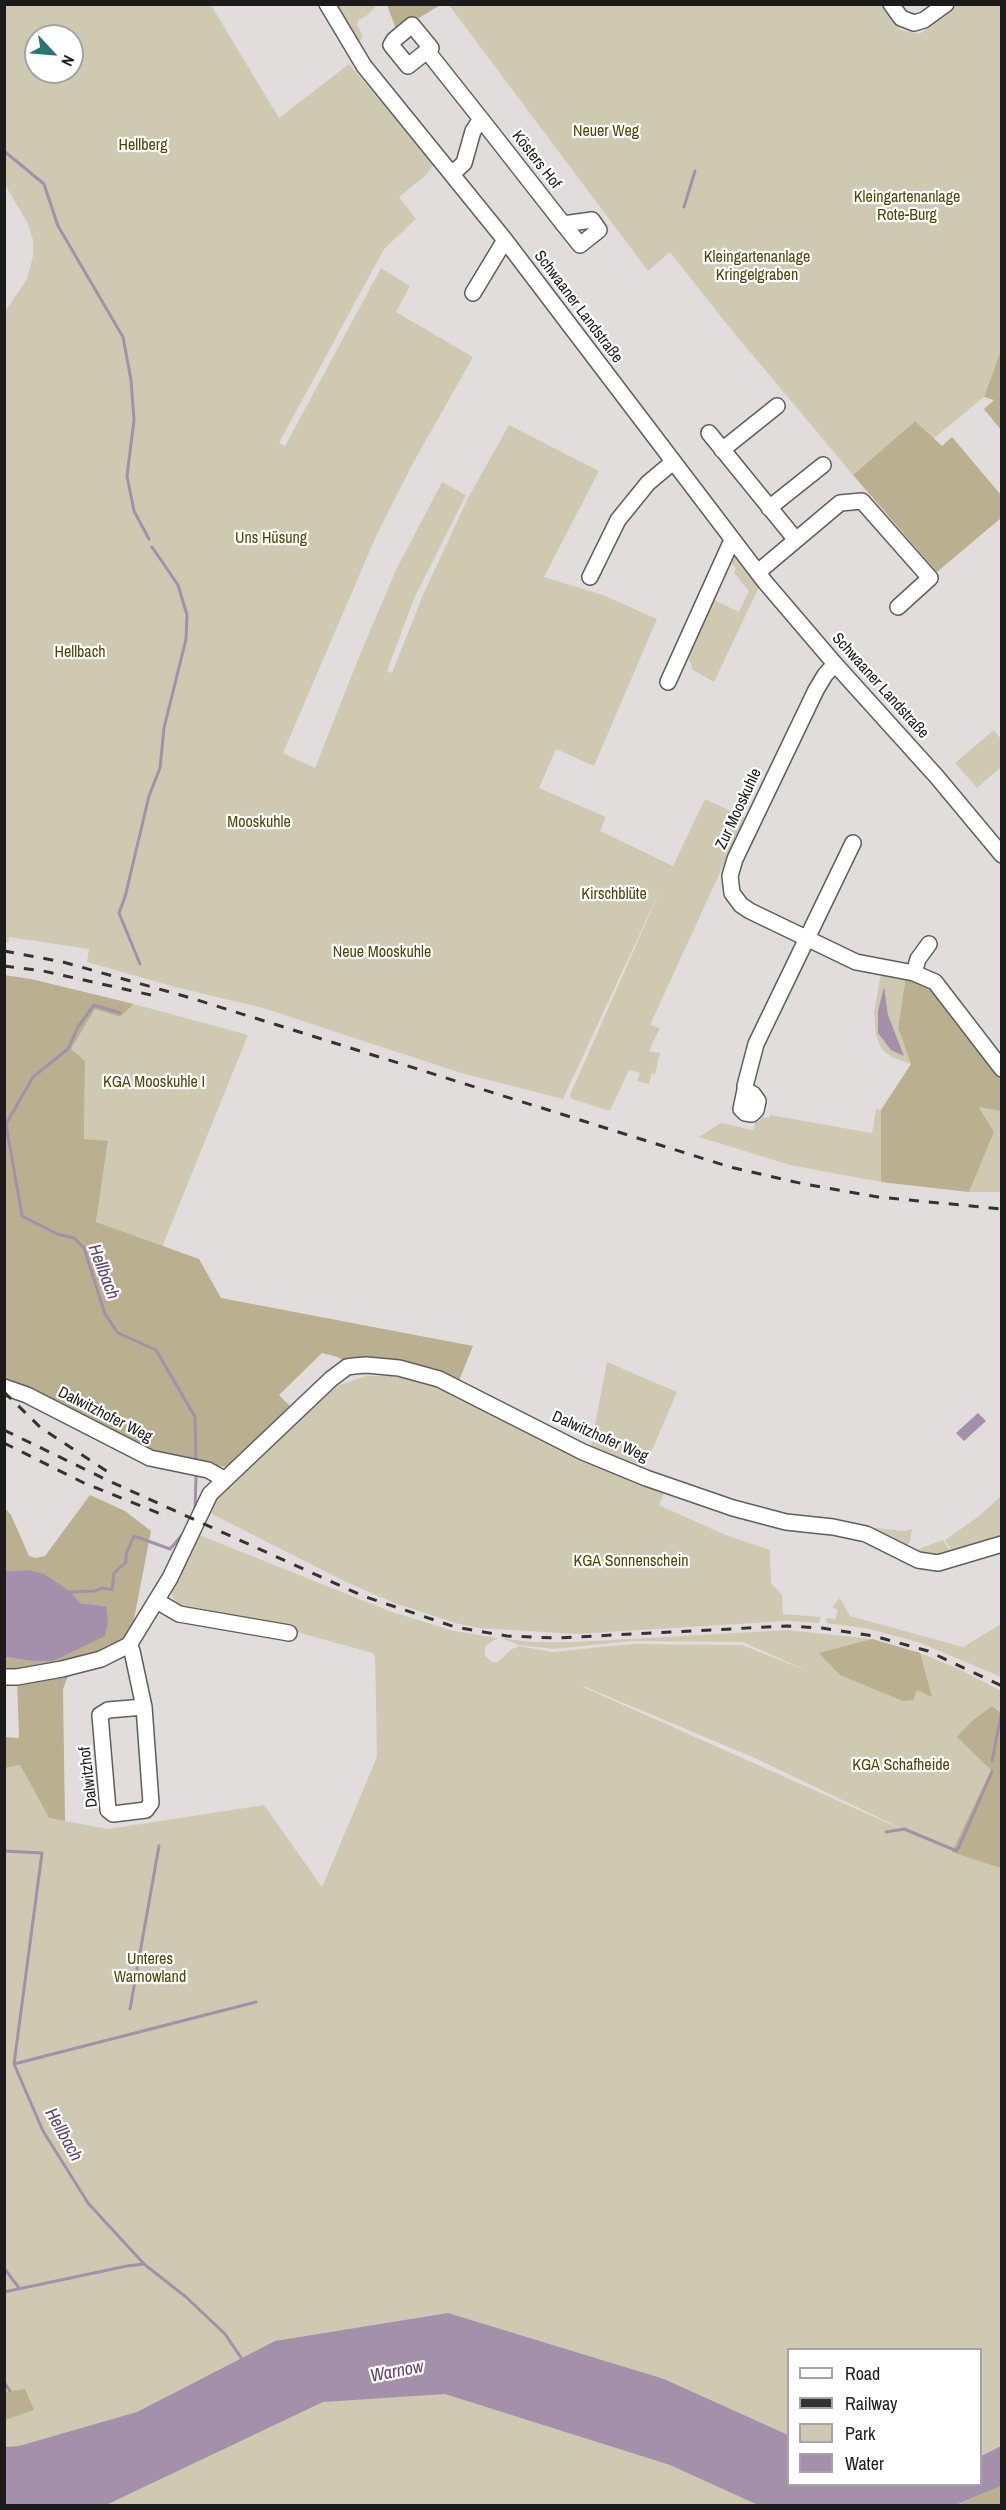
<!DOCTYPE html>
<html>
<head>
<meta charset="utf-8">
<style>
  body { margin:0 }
  #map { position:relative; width:1006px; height:2510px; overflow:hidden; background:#e2dddd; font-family:"Archivo Narrow",sans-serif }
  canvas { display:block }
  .frame { position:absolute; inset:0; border:6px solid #1c1b1b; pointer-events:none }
  .legend { position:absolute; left:787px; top:2348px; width:195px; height:138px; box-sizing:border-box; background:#fff; border:2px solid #a4a4a4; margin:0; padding:8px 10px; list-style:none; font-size:18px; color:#1c1b1b }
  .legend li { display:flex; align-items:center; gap:12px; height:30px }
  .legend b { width:30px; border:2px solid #a4a4a4 }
  .north { position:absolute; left:24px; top:24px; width:60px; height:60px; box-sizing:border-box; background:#fff; border:2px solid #a4a4a4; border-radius:50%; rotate:116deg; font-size:16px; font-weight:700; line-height:24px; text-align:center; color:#1c1b1b }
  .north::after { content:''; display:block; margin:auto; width:21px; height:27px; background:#2a7474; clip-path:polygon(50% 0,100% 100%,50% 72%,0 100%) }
</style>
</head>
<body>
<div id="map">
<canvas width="1006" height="2510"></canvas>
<div class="frame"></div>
<ul class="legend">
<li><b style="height:8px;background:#fff"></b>Road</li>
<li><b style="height:8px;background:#343232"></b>Railway</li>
<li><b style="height:16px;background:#d0c9b2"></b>Park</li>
<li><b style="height:16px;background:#a590ac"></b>Water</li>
</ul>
<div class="north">N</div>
</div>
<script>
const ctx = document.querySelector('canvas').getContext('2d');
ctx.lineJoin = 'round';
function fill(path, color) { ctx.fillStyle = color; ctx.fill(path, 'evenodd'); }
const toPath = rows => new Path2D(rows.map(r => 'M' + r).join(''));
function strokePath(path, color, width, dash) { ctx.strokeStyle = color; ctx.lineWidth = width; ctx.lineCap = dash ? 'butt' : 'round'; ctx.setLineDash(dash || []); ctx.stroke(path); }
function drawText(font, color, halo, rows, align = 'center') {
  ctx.font = font + ' "Archivo Narrow",sans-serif'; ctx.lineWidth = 4.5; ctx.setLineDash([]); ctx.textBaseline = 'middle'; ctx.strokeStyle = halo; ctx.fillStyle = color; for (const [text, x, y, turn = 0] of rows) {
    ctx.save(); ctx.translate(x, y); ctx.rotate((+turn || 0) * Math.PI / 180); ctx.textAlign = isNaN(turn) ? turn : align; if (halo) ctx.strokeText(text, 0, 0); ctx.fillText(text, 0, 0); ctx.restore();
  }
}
fill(toPath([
  [5,5,211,5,279,118,349,64,434,164,426,175,399,197,416,219,384,249,279,443,285,446,381,268,410,286,396,312,473,357,412,465,377,534,283,753,315,768,361,652,396,570,442,482,466,495,414,599,387,671,392,673,423,595,469,496,509,425,599,471,544,577,603,595,657,619,594,766,556,749,539,788,606,817,600,831,673,866,705,799,745,818,650,1025,660,1028,649,1051,660,1053,655,1074,652,1073,649,1084,637,1081,640,1073,629,1070,610,1111,572,1099,570,1095,663,884,563,1099,461,1073,263,1008,175,987,87,962,89,949,9,937,8,943,5,942,4,313,27,279,33,256,33,240,27,222,5,185],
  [36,36,72,36,72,72,36,72],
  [335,5,374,5,375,7,369,14,359,20,357,25,363,37,357,43],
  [449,5,881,5,900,30,919,34,943,18,957,5,1001,5,1001,350,984,397,933,439,915,421,853,475,725,322,670,252,648,271],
  [730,551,759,587,714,682,693,670,689,659,685,656,712,599,739,612,749,591,734,573,736,568,729,561],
  [994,730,1001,739,1001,767,977,788,955,763],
  [881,973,906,976,898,1028,911,1064,892,1057,882,1050,876,1035,874,1013],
  [134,1004,248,1035,162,1247,96,1222,108,1142,84,1139,85,1062,70,1050,95,1009,120,1017],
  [979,1106,1001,1111,1001,1192,969,1192,994,1132],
  [876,1109,881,1110,881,1182,790,1165,699,1137,721,1123,753,1130,756,1120,760,1121,761,1117,769,1118,770,1115,872,1133],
  [607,1362,677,1392,643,1471,590,1450],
  [366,1376,391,1376,430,1384,509,1422,665,1491,659,1505,723,1534,770,1550,771,1583,782,1595,783,1614,821,1617,819,1623,787,1621,575,1634,479,1628,455,1623,394,1603,346,1582,206,1511,211,1501,337,1386],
  [1001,1496,1001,1539,954,1554,945,1540,979,1516],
  [856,1526,904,1531,912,1529,910,1542,904,1547],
  [199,1535,392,1612,454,1631,498,1638,488,1644,485,1648,485,1656,492,1662,498,1662,512,1649,519,1646,552,1652,632,1644,742,1645,810,1672,743,1642,632,1641,553,1649,519,1645,501,1638,530,1642,576,1642,787,1630,872,1639,920,1653,959,1669,1001,1691,1001,2446,981,2456,980,2350,788,2350,788,2484,945,2505,5,2506,5,1768,20,1765,49,1818,108,1829,264,1805,322,1887,377,1757,375,1657,373,1653,289,1630,181,1608,173,1598,171,1590],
  [583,1686,755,1758,917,1836,583,1687],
  [943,1540,952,1553,936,1557,921,1555,919,1549],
  [840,1598,850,1616,963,1647,1001,1624,1001,1677,921,1643,869,1629,826,1623,827,1618,835,1619,838,1610,832,1607]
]), '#d0c9b2');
fill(toPath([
  [442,4,414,21,398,34,387,5],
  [1001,350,1001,430,984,409,994,400,984,397],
  [915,421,942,446,952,437,1001,495,1001,518,937,572,853,475],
  [4,975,31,979,134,1004,120,1017,95,1009,71,1049,85,1061,84,1139,108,1141,96,1222,199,1259,221,1298,473,1346,458,1383,345,1362,338,1357,322,1353,279,1395,293,1409,234,1466,225,1467,171,1459,5,1382],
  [906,976,926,982,1001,1080,1001,1111,979,1107,994,1132,969,1192,881,1182,881,1110,911,1064,898,1028],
  [90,1495,125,1511,151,1531,129,1645,72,1666,63,1689,65,1821,49,1818,20,1765,5,1768,5,1737,19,1738,17,1678,5,1677,4,1657,31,1661,106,1606,80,1603,71,1592,28,1570,5,1571,5,1508,11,1515,29,1556,36,1558,45,1556],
  [872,1639,920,1653,932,1697,917,1690,913,1700,903,1701,840,1675,819,1653],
  [992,1706,1001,1713,1001,1868,952,1852,991,1770,957,1737,971,1722],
  [25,2389,34,2410,5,2420,5,2392],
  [1001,2486,1001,2505,956,2506,957,2505]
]), '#bab08f');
fill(toPath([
  [884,987,888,1015,904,1056,891,1050,878,1033,878,1011],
  [978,1413,986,1421,964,1441,956,1433],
  [28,1570,44,1574,71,1592,80,1603,106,1606,108,1620,105,1636,53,1661,31,1661,5,1657,5,1571],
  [448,2313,664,2379,788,2435,788,2484,980,2484,981,2456,1001,2446,1001,2486,956,2505,758,2505,670,2465,445,2394,323,2402,106,2505,5,2505,5,2447,19,2446,137,2412,275,2341]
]), '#a590ac');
strokePath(toPath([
  [4,151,44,184,58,226,123,337,131,380,134,420,127,476,134,511,149,539],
  [684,207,695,171],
  [140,964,119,913,125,897,149,796,160,768,164,728,186,639,187,615,178,585,152,547],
  [120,1013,94,1005,78,1027,68,1049,33,1077,6,1124,22,1216,57,1234,74,1238,84,1248,105,1314,118,1333,156,1350,195,1417,196,1462],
  [195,1510,196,1477],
  [68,1595,71,1592,94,1591,103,1588,112,1590,114,1573,126,1562,126,1554,134,1536,170,1549,183,1534],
  [992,1761,1002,1710],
  [886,1832,904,1829,957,1851,992,1772],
  [4,1851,42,1853,14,2064,43,2131,88,2203,144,2264,186,2297,225,2334,242,2359],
  [130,2009,159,1846],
  [14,2064,256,2002],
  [4,2268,19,2288],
  [4,2292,127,2266,144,2264],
  [4,2382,10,2391]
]), '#a590ac', 3);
const minor = toPath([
  [327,4,364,66,505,240,765,582,835,664,937,777,1002,855],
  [891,4,901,18,914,23,924,20,946,4],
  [427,51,408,66,391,45,394,40,412,25,431,48,427,51,481,119,473,131,464,163,452,174],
  [481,119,557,216,580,245,599,230,592,220,563,224],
  [473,293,505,240],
  [709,433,796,540],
  [722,450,777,406],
  [769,508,823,465],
  [758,572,840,503,862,501,930,578,898,607],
  [590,577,618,520,648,483,673,462],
  [835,664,825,675,816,690,735,859,730,876,732,893,741,905,750,911,856,962,914,973,935,982,1002,1069],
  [668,682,732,540],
  [914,973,918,959,929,944],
  [745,1090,753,1094,758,1101,756,1110,752,1114,745,1113,741,1109,745,1090,745,1086,756,1044,853,843],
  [4,1387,27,1395,150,1458,208,1470,224,1479],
  [157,1601,179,1614,289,1633],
  [129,1645,132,1651,144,1707,151,1803,146,1810,113,1814,108,1810,100,1715,108,1710,144,1707],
  [4,1677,17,1677,62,1669,101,1659,129,1645,170,1578,210,1494,331,1379,347,1367,354,1366,366,1365,399,1368,439,1379,583,1452,646,1478,733,1508,786,1522,833,1527,866,1534,918,1560,938,1563,1002,1544]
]);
strokePath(minor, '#615d5d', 18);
strokePath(minor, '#fff', 15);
strokePath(toPath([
  [4,951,63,962,191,998,730,1167,804,1184,878,1197,1002,1209],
  [4,966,43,971,151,995],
  [4,1392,41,1428,111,1474],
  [4,1430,107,1480,363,1596,455,1627,507,1636,556,1638,787,1626,822,1628,874,1636,928,1651,1002,1686],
  [4,1443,84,1483,168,1517]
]), '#343232', 3, [10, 10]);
drawText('16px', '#534305', '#fff', [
  ["Neuer Weg",606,132],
  ["Hellberg",143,146],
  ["Kleingartenanlage",907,198],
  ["Rote-Burg",907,216],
  ["Kleingartenanlage",757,258],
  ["Kringelgraben",757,276],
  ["Uns Hüsung",271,539],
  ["Hellbach",80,653],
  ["Mooskuhle",259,823],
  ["Kirschblüte",614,895],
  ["Neue Mooskuhle",382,953],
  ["KGA Mooskuhle I",154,1083],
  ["KGA Sonnenschein",631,1562],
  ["KGA Schafheide",901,1766],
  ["Unteres",150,1960],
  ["Warnowland",150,1978]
]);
drawText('16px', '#1c1b1b', '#fff', [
  ["Kösters Hof",536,160,52],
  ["Schwaaner Landstraße",578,307,53],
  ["Schwaaner Landstraße",880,686,48],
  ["Zur Mooskuhle",739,809,-65],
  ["Dalwitzhofer Weg",105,1415,27],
  ["Dalwitzhofer Weg",600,1437,24],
  ["Dalwitzhof",89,1777,-97]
]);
drawText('italic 18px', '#62426c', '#fff', [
  ["Hellbach",103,1272,69],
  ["Hellbach",63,2135,61],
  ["Warnow",397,2372,-11]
]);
</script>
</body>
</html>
